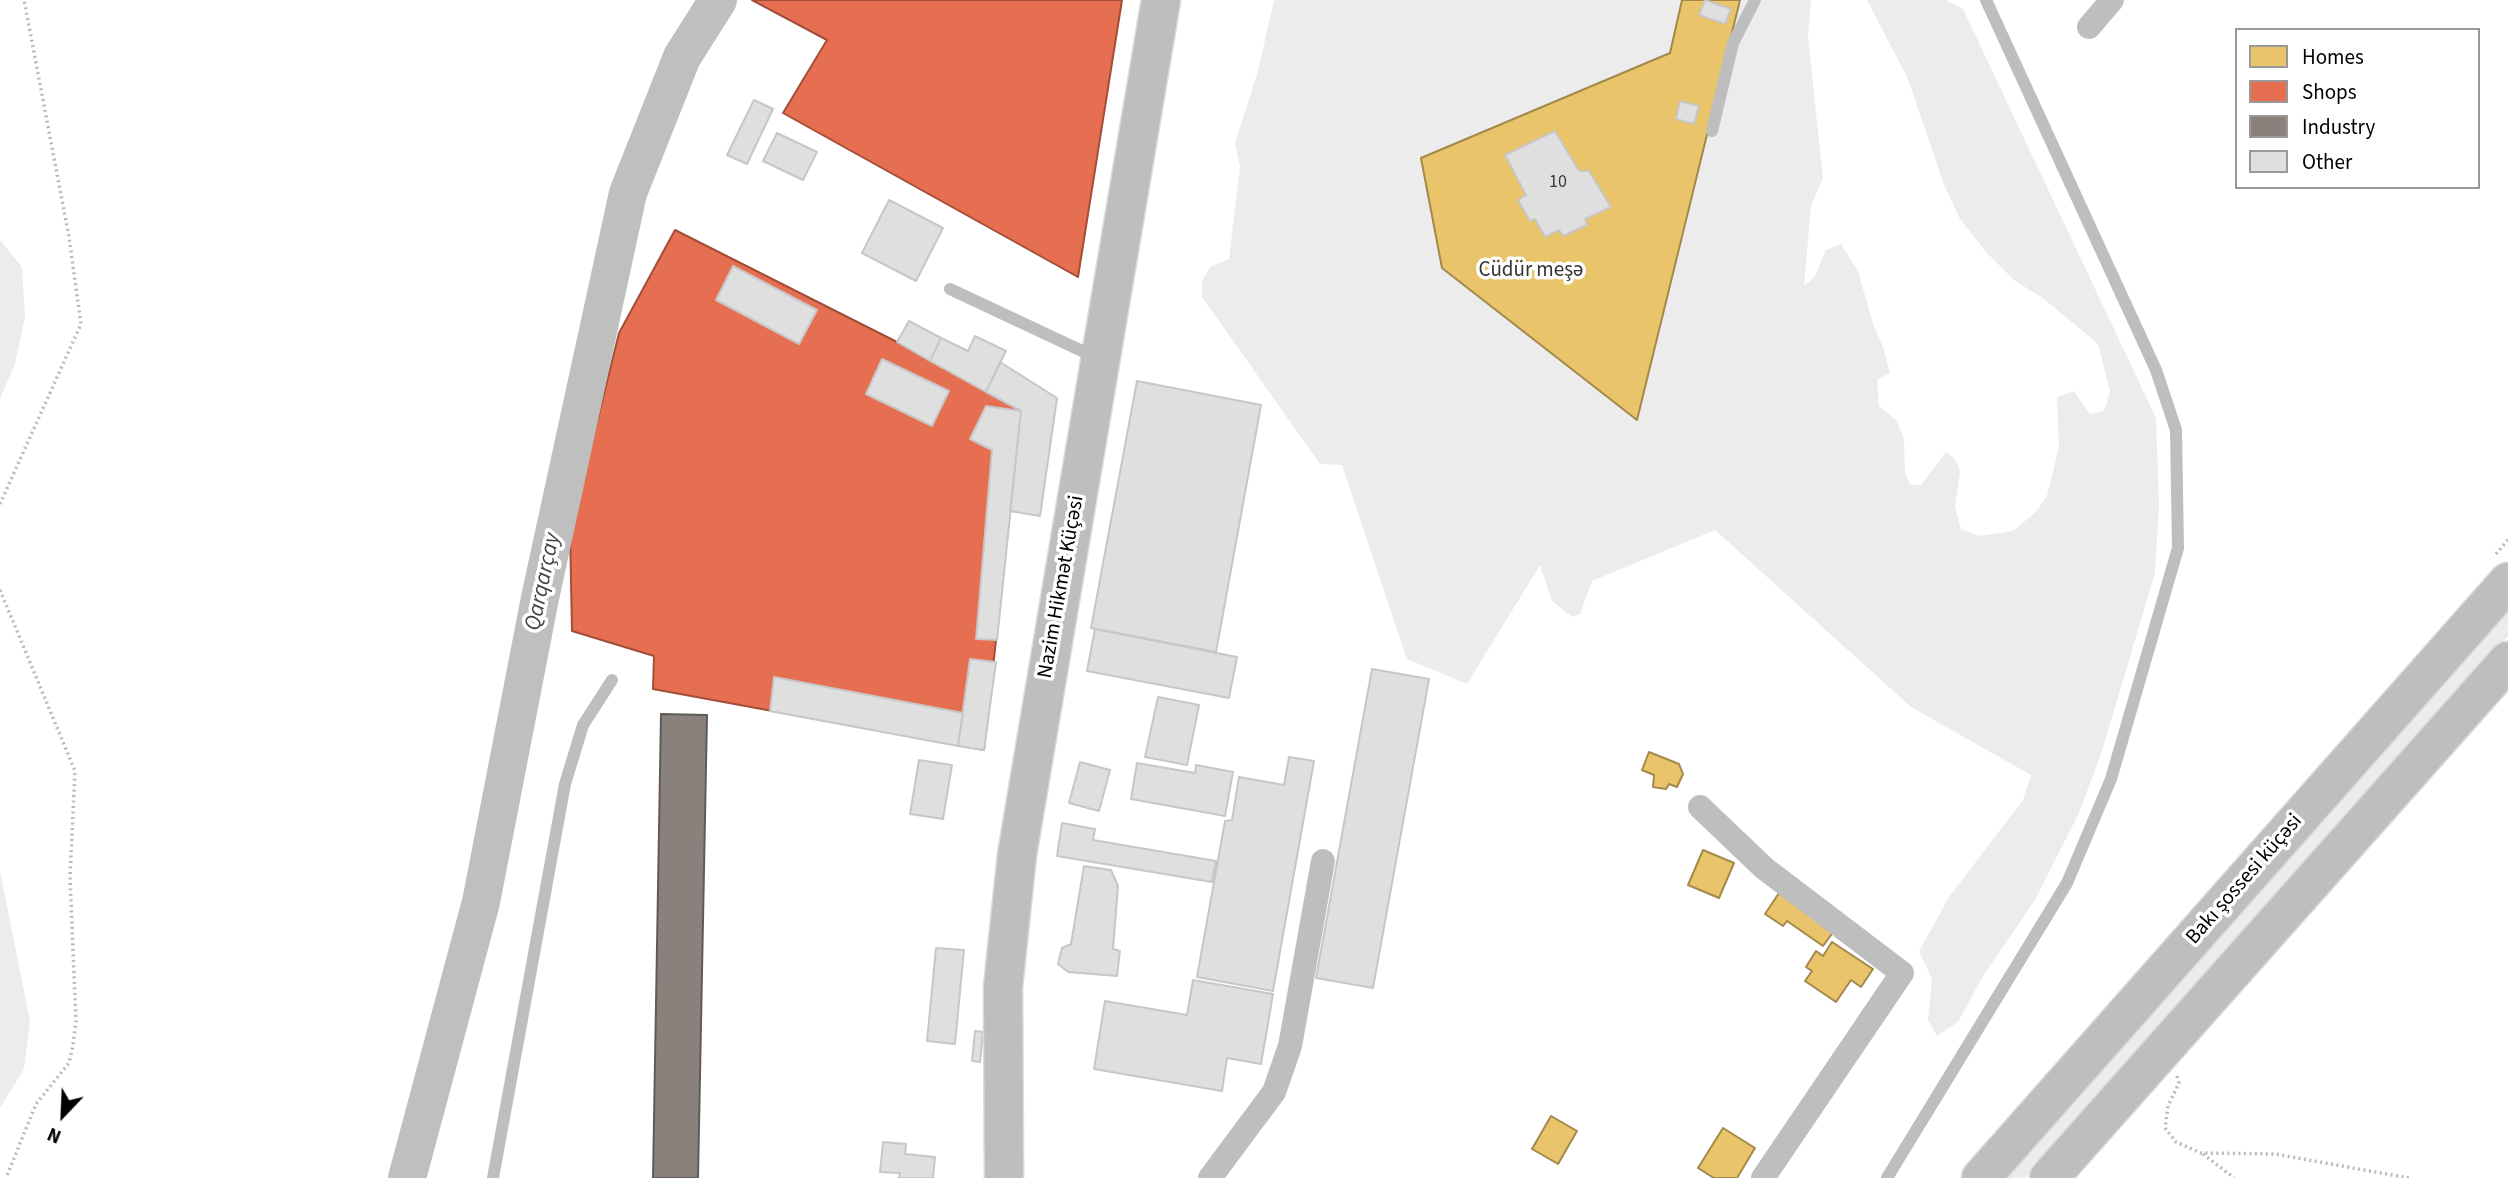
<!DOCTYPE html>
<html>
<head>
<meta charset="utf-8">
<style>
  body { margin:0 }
  #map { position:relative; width:2508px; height:1178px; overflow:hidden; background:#fff; font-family:"Source Sans 3",sans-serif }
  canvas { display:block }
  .legend { position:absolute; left:2235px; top:28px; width:245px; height:161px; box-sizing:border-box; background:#fff; border:2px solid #999; margin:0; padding:9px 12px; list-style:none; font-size:21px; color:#000 }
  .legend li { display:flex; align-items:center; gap:14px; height:35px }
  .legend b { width:35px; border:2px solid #999 }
  .north { position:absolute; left:28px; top:1080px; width:70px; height:70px; -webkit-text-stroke:5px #fff; paint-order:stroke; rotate:203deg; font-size:19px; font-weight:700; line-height:28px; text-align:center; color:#000 }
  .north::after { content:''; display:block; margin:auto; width:24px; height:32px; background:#000; clip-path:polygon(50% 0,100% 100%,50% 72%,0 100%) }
</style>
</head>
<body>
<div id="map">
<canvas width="2508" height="1178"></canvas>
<ul class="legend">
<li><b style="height:19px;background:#e9c46a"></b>Homes</li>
<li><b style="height:19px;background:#e76f51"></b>Shops</li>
<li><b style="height:19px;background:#8a817c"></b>Industry</li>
<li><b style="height:19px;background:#dfdfdf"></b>Other</li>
</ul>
<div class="north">N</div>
</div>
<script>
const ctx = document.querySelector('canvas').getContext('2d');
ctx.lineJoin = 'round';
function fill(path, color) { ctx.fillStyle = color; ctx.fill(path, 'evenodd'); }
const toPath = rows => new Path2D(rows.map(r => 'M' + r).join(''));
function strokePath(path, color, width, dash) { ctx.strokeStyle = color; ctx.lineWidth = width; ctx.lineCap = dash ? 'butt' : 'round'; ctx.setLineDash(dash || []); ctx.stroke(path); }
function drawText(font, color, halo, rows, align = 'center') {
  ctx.font = font + ' "Source Sans 3",sans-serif'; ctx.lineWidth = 7; ctx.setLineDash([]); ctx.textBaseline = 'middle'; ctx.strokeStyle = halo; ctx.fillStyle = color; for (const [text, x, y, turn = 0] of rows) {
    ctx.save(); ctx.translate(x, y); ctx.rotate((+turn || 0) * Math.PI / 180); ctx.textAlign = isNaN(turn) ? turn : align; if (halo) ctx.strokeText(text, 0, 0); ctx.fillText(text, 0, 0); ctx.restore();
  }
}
fill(toPath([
  [1274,0,1811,0,1808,37,1823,178,1811,206,1804,285,1814,278,1826,250,1841,244,1858,271,1873,324,1883,347,1890,373,1877,380,1879,406,1896,420,1904,439,1905,474,1911,485,1921,485,1946,452,1955,459,1960,471,1955,507,1961,529,1980,536,2013,531,2036,512,2047,496,2059,447,2057,397,2074,391,2090,414,2104,411,2110,392,2098,344,2044,299,2014,280,1986,252,1960,219,1944,185,1908,79,1867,0,1946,0,1963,9,2156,418,2159,504,2155,573,2102,751,2079,813,2035,900,1983,976,1958,1022,1937,1036,1928,1020,1932,979,1919,951,1949,897,2023,800,2031,775,1911,707,1715,530,1592,581,1580,614,1572,617,1552,601,1540,565,1467,684,1407,659,1342,465,1320,464,1202,297,1202,281,1210,267,1229,259,1240,167,1235,143,1258,71],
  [0,240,22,267,25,317,15,364,0,399],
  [2508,604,2508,636,2025,1178,1997,1178],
  [0,871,30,1021,24,1069,0,1108]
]), '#ececec');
const homes = toPath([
  [1682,0,1740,0,1637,420,1442,268,1421,158,1670,53,1682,0],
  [1649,752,1679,764,1683,774,1677,787,1669,784,1666,789,1653,787,1654,775,1642,770,1649,752],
  [1703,850,1734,863,1719,898,1688,885,1703,850],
  [1779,893,1834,931,1823,946,1787,921,1783,926,1765,914,1779,893],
  [1832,942,1873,969,1861,987,1851,980,1836,1002,1805,981,1812,971,1806,967,1816,951,1823,956,1832,942],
  [1551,1116,1577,1131,1558,1164,1532,1149,1551,1116],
  [1723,1128,1755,1148,1737,1178,1714,1178,1698,1168,1723,1128]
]);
fill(homes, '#e9c46a');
strokePath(homes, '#a3894a', 2);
const shops = toPath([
  [752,0,1122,0,1078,277,783,113,827,40,752,0],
  [675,230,897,342,1021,411,984,750,653,689,654,656,572,631,570,532,619,333,675,230]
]);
fill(shops, '#e76f51');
strokePath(shops, '#a24e39', 2);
const industry = toPath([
  [661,714,707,715,698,1178,653,1178,661,714]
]);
fill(industry, '#8a817c');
strokePath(industry, '#615a57', 2);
strokePath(toPath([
  [407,1178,481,902,540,598,628,193,682,57,718,0]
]), '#bfbfbf', 38);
const building = toPath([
  [1705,0,1731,9,1725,24,1699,15,1705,0],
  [754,100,773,109,747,164,727,155,754,100],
  [1680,101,1699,106,1694,124,1676,119,1680,101],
  [1555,131,1579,171,1589,171,1611,207,1585,219,1587,225,1563,236,1559,230,1545,237,1535,219,1530,221,1518,200,1526,195,1505,155,1555,131],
  [777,133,817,152,803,180,763,161,777,133],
  [889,200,943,228,916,281,862,253,889,200],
  [733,266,817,310,799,344,716,300,733,266],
  [909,321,941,338,930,361,897,342,909,321],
  [975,336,1006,351,986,392,930,361,941,338,968,351,975,336],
  [882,359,949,391,932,426,866,394,882,359],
  [1000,362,1057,398,1040,516,1010,511,1021,411,986,392,1000,362],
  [1137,381,1261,405,1216,652,1091,628,1137,381],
  [986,406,1021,411,997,640,976,639,992,450,970,439,986,406],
  [1095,629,1237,657,1229,698,1087,671,1095,629],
  [970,659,996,662,984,750,958,746,970,659],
  [1372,669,1429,679,1373,988,1316,978,1372,669],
  [774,677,963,713,958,746,770,711,774,677],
  [1158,697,1199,705,1187,765,1145,757,1158,697],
  [1289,757,1314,761,1273,991,1197,977,1225,821,1232,820,1239,777,1284,785,1289,757],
  [919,760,952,765,943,819,910,814,919,760],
  [1080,762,1110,770,1099,811,1069,803,1080,762],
  [1137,763,1195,773,1196,765,1233,772,1225,816,1131,799,1137,763],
  [1062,823,1095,829,1093,840,1216,861,1212,882,1057,856,1062,823],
  [1084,866,1111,870,1118,886,1113,949,1120,951,1117,976,1068,972,1058,964,1062,948,1071,944,1084,866],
  [936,948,964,950,955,1044,927,1041,936,948],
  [1193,980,1273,994,1261,1064,1227,1058,1222,1091,1094,1069,1105,1001,1187,1015,1193,980],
  [975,1031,983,1032,980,1062,972,1061,975,1031],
  [883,1142,906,1144,905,1154,935,1157,933,1178,899,1178,900,1173,880,1172,883,1142]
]);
fill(building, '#dfdfdf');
strokePath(building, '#c7c7c7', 2);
const primary = toPath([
  [1004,1178,1003,987,1017,855,1161,0],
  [1981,1178,2508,582],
  [2049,1178,2508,661]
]);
strokePath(primary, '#dbdbdb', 41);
strokePath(toPath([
  [0,504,81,324,69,237,24,0],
  [2496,554,2508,540],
  [0,590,75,771,70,877,76,1021,73,1045,69,1063,36,1104,6,1178],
  [2177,1076,2179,1083,2168,1106,2165,1128,2176,1142,2201,1153,2275,1154,2409,1178],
  [2203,1154,2234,1178]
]), '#b9b9b9', 3.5, [2, 3.5]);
strokePath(toPath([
  [1712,131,1733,43,1755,0],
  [950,289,1097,358],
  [493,1178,565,784,583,725,612,680],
  [1887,1178,2067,883,2111,779,2178,548,2176,430,2156,370,1986,0]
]), '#bebebe', 12);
strokePath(toPath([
  [2089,27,2112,0],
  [1700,807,1764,868,1902,973,1763,1178],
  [1210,1178,1274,1092,1290,1046,1323,861]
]), '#bebebe', 24);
strokePath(primary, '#bebebe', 38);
drawText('18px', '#383838', null, [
  ["10",1558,183]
]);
drawText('21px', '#333', '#fff', [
  ["Cüdür meşə",1531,271]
]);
drawText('21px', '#000', '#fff', [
  ["Nazim Hikmət Küçəsi",1062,587,-80],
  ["Bakı şossesi küçəsi",2245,880,-49]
]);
drawText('italic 23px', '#444', '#fff', [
  ["Qarqarçay",544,582,-78]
]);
</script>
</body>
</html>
